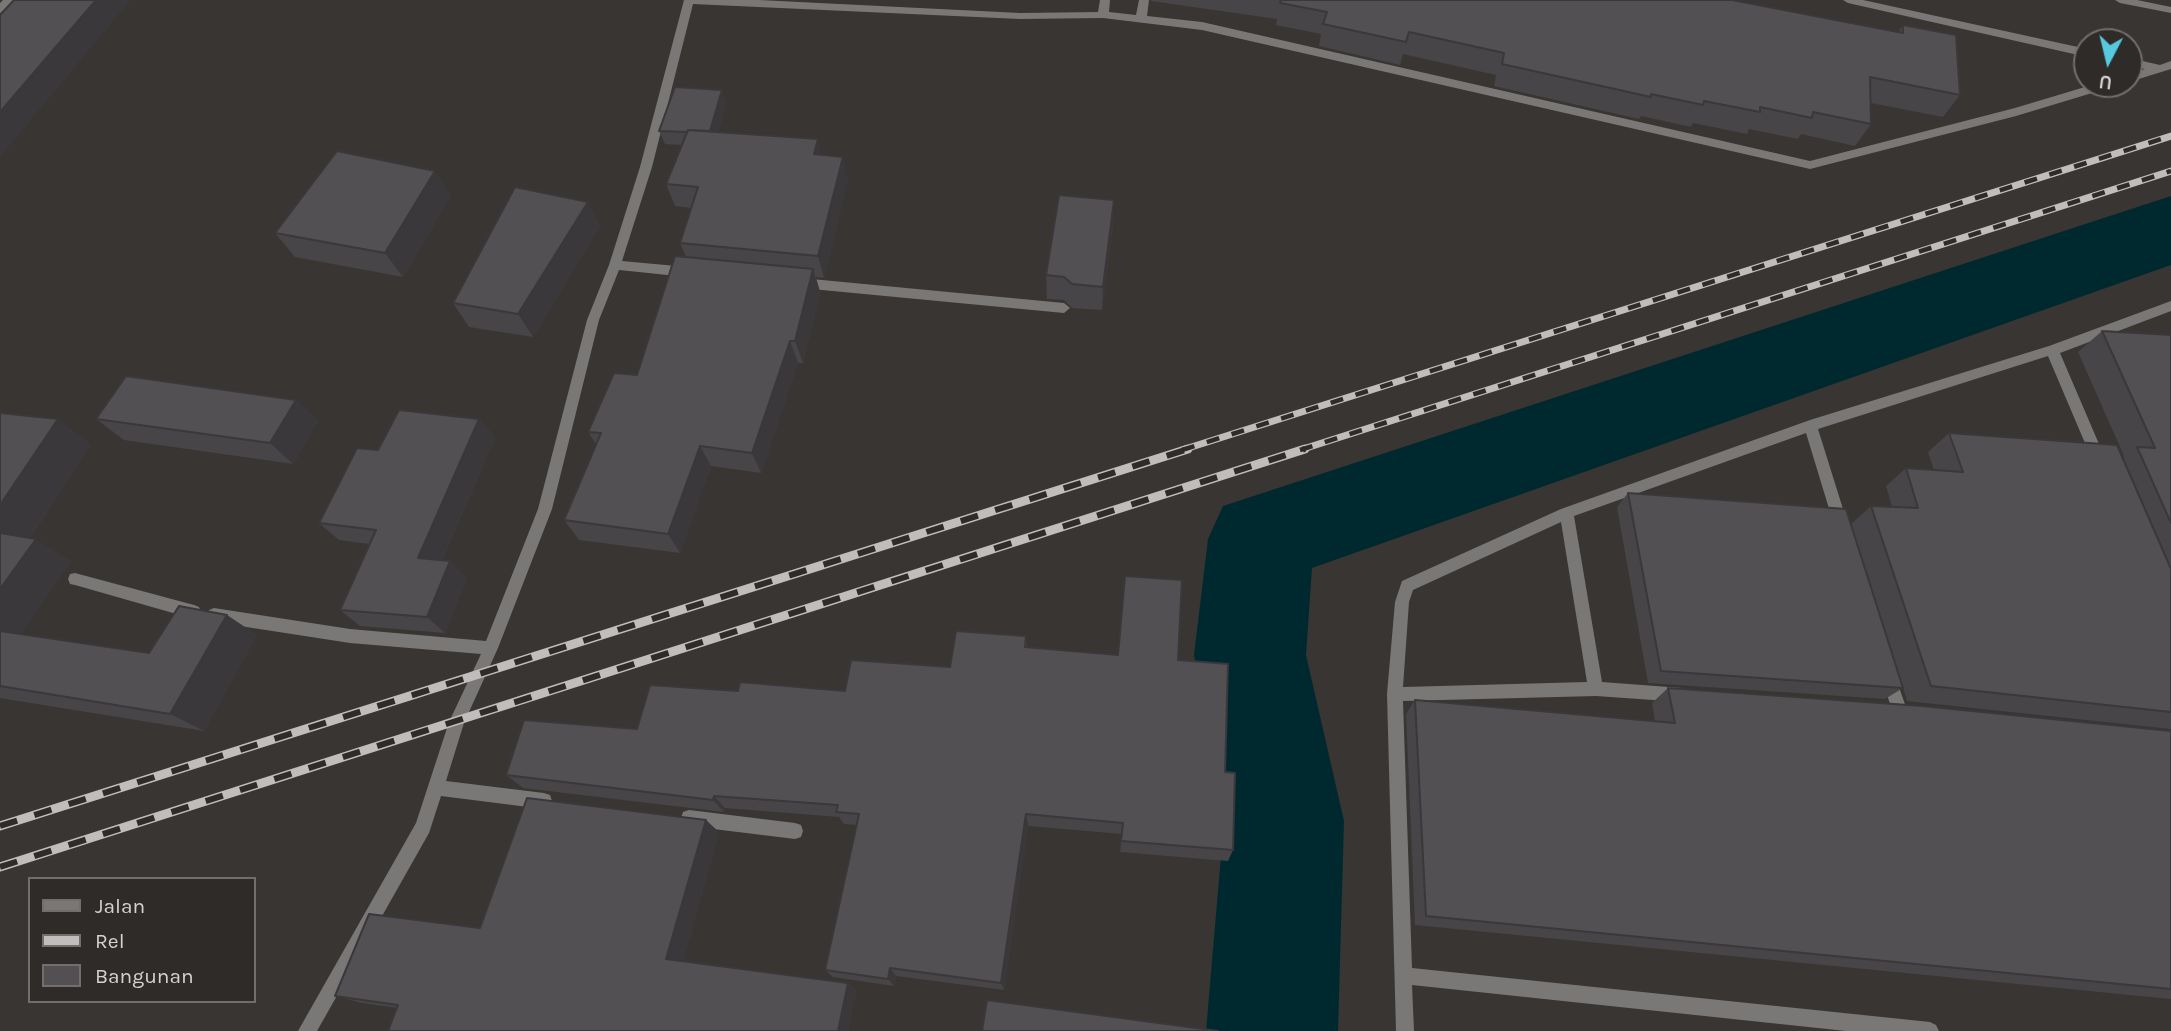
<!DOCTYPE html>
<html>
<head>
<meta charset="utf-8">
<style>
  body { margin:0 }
  #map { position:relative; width:2171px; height:1031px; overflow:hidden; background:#393532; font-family:Karla,sans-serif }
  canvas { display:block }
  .legend { position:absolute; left:28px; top:877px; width:228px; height:126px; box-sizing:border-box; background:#2f2b28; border:2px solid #716e6c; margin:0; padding:9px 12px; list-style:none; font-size:21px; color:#d5d2d1 }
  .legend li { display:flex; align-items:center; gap:14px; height:35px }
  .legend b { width:35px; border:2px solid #716e6c }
  .north { position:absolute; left:2073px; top:28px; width:70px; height:70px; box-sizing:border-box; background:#2f2b28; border:2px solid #716e6c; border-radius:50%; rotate:187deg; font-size:19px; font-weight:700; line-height:28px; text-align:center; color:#d5d2d1 }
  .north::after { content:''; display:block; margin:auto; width:24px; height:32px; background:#56c9e1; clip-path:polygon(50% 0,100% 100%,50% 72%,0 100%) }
</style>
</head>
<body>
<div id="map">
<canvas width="2171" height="1031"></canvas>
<ul class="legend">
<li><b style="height:9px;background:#7a7876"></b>Jalan</li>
<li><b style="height:9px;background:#c0bdbc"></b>Rel</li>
<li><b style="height:19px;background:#535053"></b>Bangunan</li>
</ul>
<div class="north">U</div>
</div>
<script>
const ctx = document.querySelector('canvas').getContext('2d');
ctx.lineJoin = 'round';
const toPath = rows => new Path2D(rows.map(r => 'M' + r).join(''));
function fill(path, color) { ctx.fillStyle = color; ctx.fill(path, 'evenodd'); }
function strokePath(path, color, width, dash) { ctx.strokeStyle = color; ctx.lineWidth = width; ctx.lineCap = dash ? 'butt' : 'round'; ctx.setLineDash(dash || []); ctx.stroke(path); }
fill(toPath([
  [2171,196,2171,265,1312,568,1306,655,1344,821,1338,1031,1206,1031,1224,821,1194,655,1208,539,1223,506,2171,196]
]), '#00292f');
fill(toPath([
  [3,0,14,0,4,12,0,13,0,3,3,0],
  [684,0,759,0,1020,13,1098,12,1100,0,1110,0,1109,12,1136,15,1139,0,1149,0,1147,16,1202,22,1810,161,2015,108,2095,84,2114,84,2112,87,2016,116,1810,169,1202,30,1103,18,1020,19,693,4,652,167,622,261,687,267,693,272,687,277,619,270,599,320,552,509,498,648,464,723,446,781,544,793,550,795,552,801,550,807,544,809,441,796,429,833,317,1031,298,1031,416,823,449,722,481,654,350,643,214,622,209,620,207,615,209,610,214,608,350,629,486,641,538,509,587,320,609,265,640,167,684,0],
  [1843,0,1863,0,2087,49,2087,57,1848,3,1843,0],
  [2115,0,2137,0,2171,7,2171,13,2120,3,2115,0],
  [2129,58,2160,65,2171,61,2171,69,2129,82,2129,74,2145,69,2129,66,2129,58],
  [801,278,1064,303,1070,308,1064,313,801,288,795,283,801,278],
  [2171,301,2171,311,2060,353,2105,458,2103,462,2093,462,2048,356,1818,429,1848,525,1846,529,1841,531,1836,529,1834,525,1806,433,1574,516,1602,682,1682,688,1687,690,1690,695,1687,700,1682,702,1596,696,1403,701,1412,968,1930,1022,1936,1025,1939,1031,1846,1031,1412,985,1414,1031,1396,1031,1387,694,1395,602,1402,581,1561,509,1810,420,2049,346,2171,301],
  [1561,522,1587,682,1403,687,1409,602,1413,590,1561,522],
  [75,573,194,605,199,607,201,612,199,617,194,619,75,585,70,584,68,579,70,574,75,573],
  [1889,671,1894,673,1907,710,1904,715,1899,717,1894,715,1881,678,1884,673,1889,671],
  [689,810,795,823,801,825,803,831,801,837,795,839,689,826,683,824,681,818,683,812,689,810]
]), '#7a7876');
const railFar1 = toPath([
  [1182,450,2171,136],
  [1300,450,2171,171]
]);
const rail = toPath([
  [0,826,1188,449],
  [0,867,1305,449]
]);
strokePath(railFar1, '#c0bdbc', 7);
strokePath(rail, '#c0bdbc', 9);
strokePath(railFar1, '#2f2b28', 4.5, [13]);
strokePath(rail, '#2f2b28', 6, [18]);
fill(toPath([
  [1151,0,1732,0,1898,32,1903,25,1960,95,1943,117,1871,103,1871,124,1855,146,1801,134,1798,139,1749,129,1747,134,1693,123,1691,127,1641,116,1639,119,1494,86,1496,75,1403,54,1400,65,1319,46,1321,34,1276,25,1277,19,1151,1],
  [727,103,718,132,822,155,848,179,824,278,816,277,820,292,803,363,798,363,761,473,711,466,680,553,579,540,564,520,596,444,588,432,637,375,686,257,680,243,691,208,675,206,666,184,682,145,665,144,659,131],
  [451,195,403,277,295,257,275,233],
  [1113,224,1102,310,1072,308,1064,300,1047,299,1046,275],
  [600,226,533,337,469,327,453,303],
  [2102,331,2171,335,2171,729,1907,701,1903,688,1885,699,1648,683,1617,507,1628,493,1851,524,1871,506,1892,507,1886,486,1906,468,1934,470,1928,452,1949,433,2122,458,2124,456,2078,352],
  [296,400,318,421,293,464,124,440,96,419],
  [0,413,91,444,30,538,71,561,21,634,149,653,257,635,204,731,0,698],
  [479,419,495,438,442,560,467,578,445,633,360,626,340,610,369,544,339,540,319,523,378,450],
  [1026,636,1027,647,1178,660,1225,772,1233,850,1228,861,1120,852,1122,834,1028,826,1004,990,896,976,894,986,833,977,825,970,857,825,844,824,839,817,725,808,724,812,523,788,506,775,637,729,738,691,845,691,950,667],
  [1668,688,2171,731,2171,999,1415,925,1406,714,1415,700,1655,721,1652,703],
  [719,832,683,961,848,983,856,991,848,1031,388,1031,397,1008,362,1003,335,996,480,928]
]), '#474547');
fill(toPath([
  [96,0,131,0,0,157,0,112],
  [722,90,727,103,714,146,709,133],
  [818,139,824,162,814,154],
  [843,157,848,179,824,278,818,256],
  [435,171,451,195,403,277,385,253],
  [1114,200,1113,224,1102,310,1103,287],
  [588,202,600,226,533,337,518,314],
  [813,269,820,292,803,363,795,341],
  [790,341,798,363,761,473,752,453],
  [296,400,318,421,293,464,270,443],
  [58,419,91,444,20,553,0,540,0,505],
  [479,419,495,438,435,575,418,558],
  [700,446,711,466,680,553,668,534],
  [36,539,71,561,13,647,0,640,0,589],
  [450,561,467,578,445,633,427,617],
  [227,615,257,635,204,731,170,714],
  [714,796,725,808,724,812,713,800],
  [1026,814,1028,826,1004,990,1001,983],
  [706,820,719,832,681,968,666,959],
  [890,968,896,976,894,986,888,979],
  [848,983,856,991,848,1031,838,1031]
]), '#3a383a');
const building = toPath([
  [14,0,96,0,0,112,0,15,14,0],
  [1281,0,1732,0,1903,33,1903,25,1956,35,1960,95,1870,77,1871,124,1813,112,1812,118,1760,107,1760,112,1704,101,1703,105,1651,94,1651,97,1502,64,1504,53,1409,32,1406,42,1323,24,1327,12,1280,3,1281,0],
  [675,87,722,90,710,131,688,130,687,132,659,131,675,87],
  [688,130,818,139,814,154,843,157,818,256,680,243,698,187,666,184,688,130],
  [337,151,435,171,385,253,275,233,337,151],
  [515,187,588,202,518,314,453,303,515,187],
  [1059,195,1114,200,1103,287,1072,284,1064,277,1046,275,1059,195],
  [675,256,813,269,795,341,790,341,752,453,700,446,668,534,564,520,601,433,588,432,614,373,637,375,675,256],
  [2102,331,2171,335,2171,523,2137,447,2155,448,2102,331],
  [126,376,296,400,270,443,96,419,126,376],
  [399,410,479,419,418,558,450,561,427,617,340,610,376,530,319,523,357,448,378,450,399,410],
  [0,413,58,419,0,505,0,413],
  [1949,433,2117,445,2171,569,2171,712,1931,686,1871,506,1918,508,1906,468,1963,472,1949,433],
  [1628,493,1846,509,1903,688,1661,671,1628,493],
  [0,533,36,539,0,589,0,533],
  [1125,576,1182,580,1178,660,1228,664,1225,772,1235,773,1233,850,1121,841,1123,823,1026,814,1001,983,890,968,888,979,825,970,859,814,836,812,838,805,714,796,713,800,506,775,524,720,637,729,650,685,738,691,740,682,845,691,851,660,950,667,956,631,1026,636,1025,647,1118,655,1125,576],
  [179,606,227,615,170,714,0,686,0,631,149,653,179,606],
  [1668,688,1922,706,2171,731,2171,989,1426,916,1415,700,1675,723,1668,688],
  [527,798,706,820,666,959,848,983,838,1031,388,1031,398,1005,335,996,369,914,480,928,527,798],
  [987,1000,1218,1031,982,1031,987,1000]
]);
fill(building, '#535053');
strokePath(building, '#3a383a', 2);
</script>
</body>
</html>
